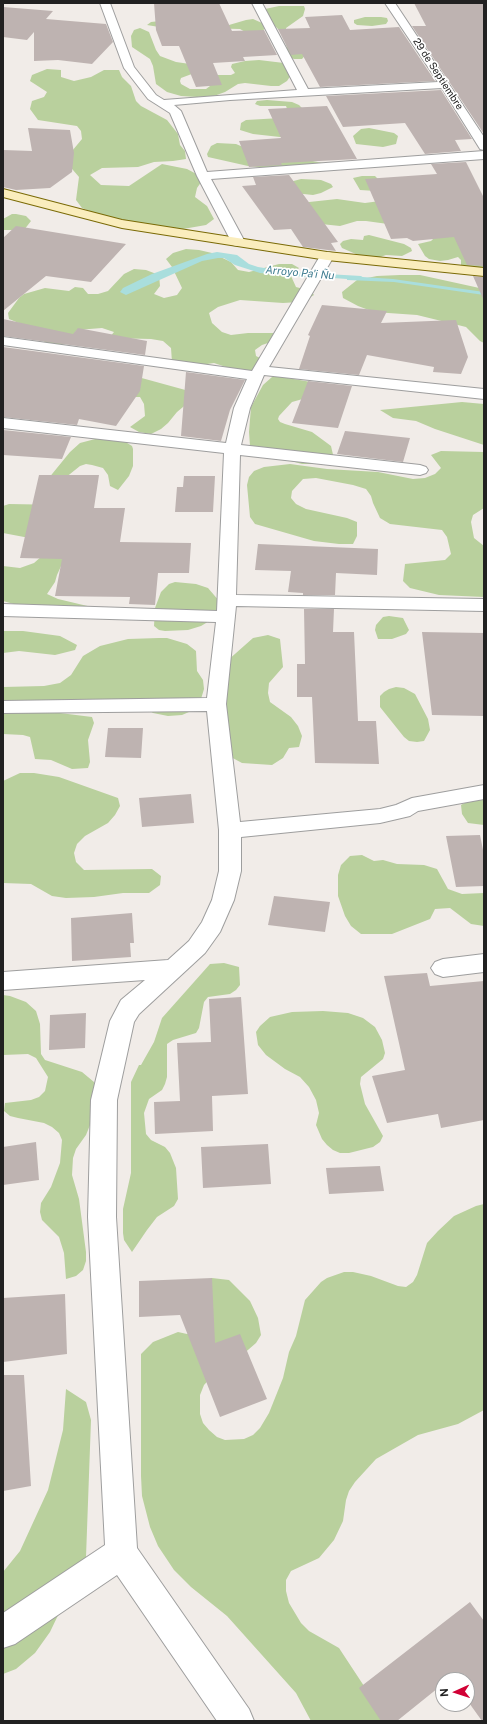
<!DOCTYPE html>
<html>
<head>
<meta charset="utf-8">
<style>
  body { margin:0 }
  #map { position:relative; width:487px; height:1724px; overflow:hidden; background:#f1ece8; font-family:"Public Sans",sans-serif }
  canvas { display:block }
  .frame { position:absolute; inset:0; border:4px solid #212121; pointer-events:none }
  .north { position:absolute; left:435px; top:1672px; width:40px; height:40px; box-sizing:border-box; background:#fff; border:1px solid #a6a6a6; border-radius:50%; rotate:267deg; font-size:11px; font-weight:700; line-height:16px; text-align:center; color:#212121 }
  .north::after { content:''; display:block; margin:auto; width:14px; height:18px; background:#d10135; clip-path:polygon(50% 0,100% 100%,50% 72%,0 100%) }
</style>
</head>
<body>
<div id="map">
<canvas width="487" height="1724"></canvas>
<div class="frame"></div>
<div class="north">N</div>
</div>
<script>
const ctx = document.querySelector('canvas').getContext('2d');
ctx.lineJoin = 'round';
function fill(path, color) { ctx.fillStyle = color; ctx.fill(path, 'evenodd'); }
const toPath = rows => new Path2D(rows.map(r => 'M' + r).join(''));
function strokePath(path, color, width, dash) { ctx.strokeStyle = color; ctx.lineWidth = width; ctx.lineCap = dash ? 'butt' : 'round'; ctx.setLineDash(dash || []); ctx.stroke(path); }
function drawText(font, color, halo, rows, align = 'center') {
  ctx.font = font + ' "Public Sans",sans-serif'; ctx.lineWidth = 3.5; ctx.setLineDash([]); ctx.textBaseline = 'middle'; ctx.strokeStyle = halo; ctx.fillStyle = color; for (const [text, x, y, turn = 0] of rows) {
    ctx.save(); ctx.translate(x, y); ctx.rotate((+turn || 0) * Math.PI / 180); ctx.textAlign = isNaN(turn) ? turn : align; if (halo) ctx.strokeText(text, 0, 0); ctx.fillText(text, 0, 0); ctx.restore();
  }
}
fill(toPath([
  [279,6,304,6,305,9,303,16,286,28,286,30,307,53,302,59,294,59,289,57,284,35,276,27,264,20,265,9],
  [365,17,381,17,387,18,388,21,386,24,372,26,357,25,354,23,354,20],
  [253,19,262,23,264,28,263,36,247,33,240,29,159,27,147,25,151,22,169,20,229,25,246,20],
  [140,28,149,32,156,50,160,56,176,62,190,64,197,72,181,78,180,81,181,84,190,89,206,89,210,86,207,84,214,75,231,75,235,73,231,67,232,64,245,61,259,60,284,63,291,75,287,81,279,86,271,86,245,83,238,84,225,92,214,96,197,97,181,96,167,92,156,84,153,66,150,59,132,47,131,36,134,30],
  [47,69,61,70,61,77,74,81,91,77,104,70,119,70,122,77,131,86,136,101,141,106,167,120,178,134,180,145,185,151,186,159,173,161,154,162,138,167,102,168,90,175,101,185,129,186,162,164,187,169,204,178,197,188,195,197,207,206,214,219,206,225,183,229,122,224,82,208,76,200,79,177,67,163,67,157,82,139,81,131,77,126,38,120,30,109,32,101,44,97,47,92,30,81,32,75],
  [267,100,292,102,299,105,305,111,288,137,280,137,253,134,240,130,241,123,246,120,281,118,289,114,286,106,260,106,255,104,257,101],
  [369,128,394,133,398,136,396,144,383,147,356,144,353,136,361,129],
  [217,143,236,144,248,149,323,163,332,163,368,160,363,167,345,170,286,170,248,166,208,157,207,154,211,146],
  [362,176,375,176,378,179,376,191,360,190,353,178],
  [301,179,321,180,331,184,333,187,321,193,313,195,294,193,290,182],
  [337,199,365,203,380,201,395,225,366,221,357,221,340,226,321,224,300,203],
  [12,214,16,214,26,216,31,221,24,230,3,230,3,219],
  [444,228,484,259,484,272,461,266,461,260,458,257,448,260,440,261,429,259,425,256,418,244,431,241],
  [369,235,404,244,411,248,412,251,402,256,386,255,374,259,365,258,342,248,340,244,343,241,351,239,363,240,364,236],
  [186,249,199,250,212,253,231,262,238,270,249,272,279,264,292,264,299,268,291,276,296,287,311,291,314,295,307,299,299,302,283,303,240,300,218,307,209,313,212,323,222,332,231,335,248,333,273,333,277,340,262,345,255,350,256,356,270,363,264,373,229,368,214,363,186,367,172,362,171,348,163,341,151,339,109,338,114,332,102,328,77,330,66,344,54,346,46,343,36,334,33,329,9,319,8,313,19,298,24,294,45,288,69,291,75,287,83,288,88,294,98,294,108,291,124,274,134,269,146,270,159,275,160,286,154,294,164,298,177,295,182,288,172,267,166,259,173,253],
  [400,275,420,275,484,289,484,343,480,341,466,327,417,315,374,312,358,306,343,298,342,292,357,280,377,276],
  [276,376,311,382,317,395,292,402,279,416,278,419,280,422,285,424,312,432,327,443,331,446,334,459,322,464,302,464,265,454,250,446,249,432,251,407,263,385,272,377],
  [138,377,189,391,189,402,177,412,168,423,161,429,151,434,139,432,130,427,145,416,144,404,140,397,116,397],
  [462,402,484,404,484,445,435,429,416,421,393,418,380,410],
  [99,438,124,441,132,446,133,449,133,466,129,476,118,490,110,486,108,475,103,468,92,465,86,464,80,466,65,478,48,479,70,452,80,443],
  [441,451,484,452,484,508,473,515,471,522,474,538,484,546,484,597,439,595,410,588,403,581,405,564,445,560,451,554,447,537,442,530,390,524,380,518,373,503,371,496,366,489,353,485,316,478,303,479,292,491,291,498,296,504,306,509,347,518,357,522,357,536,353,544,339,544,314,541,255,524,250,517,247,485,249,477,254,471,264,467,290,464,327,469,378,472,413,479,425,478,435,474,441,468,431,455],
  [9,504,64,505,66,555,57,575,55,582,47,594,58,599,100,609,106,616,93,619,57,616,3,601,3,566,20,568,34,563,42,556,40,540,3,533,3,506],
  [175,582,196,584,208,588,220,602,216,617,201,626,188,630,165,631,159,630,154,626,155,608,161,592,169,584],
  [389,616,403,618,409,630,406,634,392,639,378,639,375,630,376,625,383,617],
  [3,631,23,631,60,636,77,645,75,650,55,655,19,651,3,653],
  [268,635,280,639,283,667,269,683,268,693,270,702,291,717,298,726,302,736,299,747,289,748,283,758,272,765,242,763,229,756,220,680,227,661,253,638],
  [159,638,167,638,187,644,196,651,197,671,203,680,204,689,201,699,189,712,182,715,168,716,153,713,136,703,106,703,92,699,3,709,3,687,44,686,60,683,71,675,83,656,100,646,128,639],
  [396,687,404,688,415,694,428,719,430,730,424,741,417,742,409,741,404,737,380,707,380,696,384,692,389,689],
  [44,711,92,717,94,723,88,740,90,762,88,768,72,769,51,760,35,759,30,737,23,735,3,734,3,712],
  [20,773,34,773,59,777,118,798,120,806,115,815,108,823,85,836,77,844,74,853,76,862,84,870,152,869,161,876,160,885,149,893,123,893,94,897,66,898,52,896,31,884,3,883,3,781],
  [484,797,484,825,468,823,462,814,461,805,470,800],
  [362,855,374,861,383,860,397,864,424,865,437,869,448,889,462,894,484,893,484,926,471,924,450,908,435,909,430,919,392,934,361,934,351,926,345,916,338,896,338,875,341,865,350,856],
  [224,963,239,967,240,985,236,990,230,994,208,997,204,1002,199,1028,196,1033,173,1040,167,1044,167,1077,165,1084,162,1090,149,1099,144,1113,146,1134,151,1140,165,1147,170,1153,176,1168,178,1199,174,1206,157,1217,147,1230,132,1252,124,1240,123,1233,123,1209,131,1173,131,1082,139,1065,141,1065,154,1042,162,1018,210,964],
  [3,995,10,996,26,1002,36,1011,40,1024,41,1054,45,1060,82,1072,94,1082,96,1090,92,1120,86,1135,76,1149,73,1158,72,1175,79,1199,86,1252,86,1261,83,1270,76,1276,66,1279,64,1253,59,1237,42,1220,40,1212,41,1203,51,1187,60,1163,62,1140,59,1133,52,1127,44,1123,18,1118,10,1116,4,1111,5,1103,31,1100,39,1097,45,1091,48,1077,36,1058,28,1054,3,1055],
  [323,1011,348,1013,363,1018,375,1027,382,1040,385,1053,383,1059,361,1077,360,1084,365,1104,383,1136,380,1142,373,1147,349,1153,340,1153,333,1150,327,1145,322,1139,316,1125,319,1113,316,1100,309,1087,300,1077,285,1069,266,1055,258,1045,256,1032,260,1026,270,1017,292,1012],
  [484,1204,484,1410,458,1424,418,1435,376,1459,355,1482,349,1491,346,1500,343,1521,334,1540,319,1558,291,1571,286,1580,286,1591,289,1603,301,1623,309,1631,339,1648,387,1721,311,1721,296,1693,227,1616,191,1587,174,1570,158,1546,150,1527,142,1496,141,1476,141,1354,153,1342,178,1332,187,1334,192,1332,210,1280,212,1278,229,1280,250,1301,258,1318,261,1335,256,1343,241,1356,217,1371,204,1385,200,1395,200,1414,203,1423,209,1430,217,1437,225,1440,244,1439,253,1435,260,1428,269,1413,283,1378,289,1352,296,1336,305,1300,321,1282,327,1278,344,1272,353,1272,371,1276,398,1286,406,1287,413,1282,417,1275,427,1243,438,1231,454,1216,476,1206],
  [66,1389,86,1402,91,1420,86,1557,50,1632,35,1653,16,1669,3,1674,3,1572,20,1551,48,1490,63,1430]
]), '#b9d09d');
fill(toPath([
  [217,252,237,255,249,264,258,267,290,272,307,273,305,277,260,273,235,265,224,258,218,258,202,261,126,295,120,292,123,288,152,274,207,254],
  [347,276,393,279,484,292,484,295,394,282,347,280]
]), '#a9dedd');
fill(toPath([
  [293,272,361,276,364,278,361,280,291,275,290,274,293,272]
]), '#a9dedd');
fill(toPath([
  [154,3,219,3,232,31,264,30,277,55,243,57,245,61,213,63,222,85,196,87,179,46,162,46,156,30],
  [414,3,484,3,484,134,412,26,426,26],
  [3,7,53,11,46,19,106,24,113,42,92,64,58,60,34,61,34,32,27,40,3,37],
  [342,15,350,30,399,27,435,81,320,87,302,54,291,55,278,29,310,28,305,17],
  [441,90,472,139,455,140,461,151,425,154,405,123,343,127,326,96],
  [327,106,357,159,281,163,282,165,249,167,239,141,281,138,268,109],
  [28,128,70,130,74,153,72,172,50,188,16,190,3,187,3,150,32,151],
  [466,162,484,198,484,266,467,265,454,237,413,241,407,238,391,239,365,179,437,174,431,164],
  [289,175,338,242,331,243,336,251,303,247,291,229,274,230,242,186,256,185,253,177],
  [16,226,126,244,91,282,46,276,3,311,3,238],
  [473,276,484,277,484,301],
  [322,305,387,311,381,323,456,320,468,357,461,374,433,372,434,367,367,355,359,375,299,369,310,336,308,335],
  [3,319,73,334,78,328,147,341,145,355,3,336],
  [3,347,144,366,140,391,116,426,79,419,77,425,3,417],
  [186,372,245,380,230,410,221,441,181,436],
  [308,381,352,386,338,428,292,423],
  [3,430,71,437,62,459,3,455],
  [345,431,410,438,403,462,337,454],
  [39,475,99,475,94,508,125,508,120,542,191,543,189,573,158,573,155,605,129,604,130,597,55,596,62,559,20,558],
  [184,476,215,476,213,512,175,512,177,487,183,487],
  [258,544,378,549,377,575,336,573,335,595,303,595,303,593,288,592,291,571,255,570],
  [304,609,334,609,333,632,354,632,358,721,376,721,379,764,315,763,312,697,297,697,297,664,305,664],
  [422,632,484,633,484,716,432,715],
  [108,728,143,728,141,758,105,757],
  [191,794,194,823,142,827,139,798],
  [480,835,484,855,484,886,456,887,446,836],
  [274,896,330,902,325,932,268,925],
  [132,913,134,943,130,943,131,957,72,961,71,918],
  [427,973,430,986,484,981,484,1120,441,1128,438,1114,387,1123,372,1076,405,1070,384,976],
  [241,997,248,1094,212,1096,213,1131,155,1134,154,1102,180,1101,177,1043,211,1042,209,999],
  [86,1013,85,1048,49,1050,50,1015],
  [36,1142,39,1180,3,1185,3,1147],
  [268,1144,271,1184,203,1188,201,1147],
  [380,1166,384,1191,329,1194,326,1168],
  [212,1278,215,1343,240,1334,267,1399,220,1417,180,1315,139,1317,139,1281],
  [65,1294,67,1354,3,1362,3,1298],
  [3,1375,24,1375,31,1486,3,1491],
  [470,1602,484,1621,484,1721,482,1721,467,1700,467,1680,453,1680,451,1678,448,1680,443,1680,443,1684,397,1721,381,1721,359,1688]
]), '#beb3b1');
const street = toPath([
  [100,3,110,3,134,67,156,95,164,100,297,90,252,3,262,3,308,89,438,82,385,3,395,3,484,137,484,150,480,149,442,88,230,100,174,105,181,111,207,172,484,151,484,159,211,179,245,242,243,245,238,246,233,245,197,176,170,113,148,99,124,68,100,3],
  [327,252,332,253,334,256,269,367,484,389,484,399,264,375,250,408,241,445,420,465,426,467,428,470,426,473,420,475,240,455,236,595,484,599,484,611,236,606,226,704,240,822,380,809,396,805,412,798,484,785,484,799,418,811,410,816,380,823,241,837,241,871,234,900,220,932,205,953,139,1014,134,1022,117,1100,116,1217,137,1548,249,1709,254,1721,217,1721,117,1575,15,1644,3,1648,3,1613,105,1545,88,1217,91,1100,110,1021,121,1000,145,980,3,990,3,972,168,960,189,941,202,922,212,900,219,871,219,830,207,711,3,713,3,701,207,698,216,622,3,616,3,604,217,611,224,453,3,428,3,418,226,443,234,408,247,379,3,345,3,337,252,371,320,256,322,253,327,252],
  [484,954,484,972,443,977,435,974,431,968,435,962,443,959,484,954]
]);
const secondary = toPath([
  [3,189,122,220,327,252,484,268,484,276,327,260,122,228,3,197,3,189]
]);
strokePath(street, '#9e9e9e', 2);
strokePath(secondary, '#7a6a06', 2);
fill(street, '#fff');
fill(secondary, '#faedbd');
drawText('10px', '#212121', '#fff', [
  ["29 de Septiembre",438,74,57]
]);
drawText('italic 11px', '#407d91', '#fff', [
  ["Arroyo Pa'i Ñu",300,273,5]
]);
</script>
</body>
</html>
